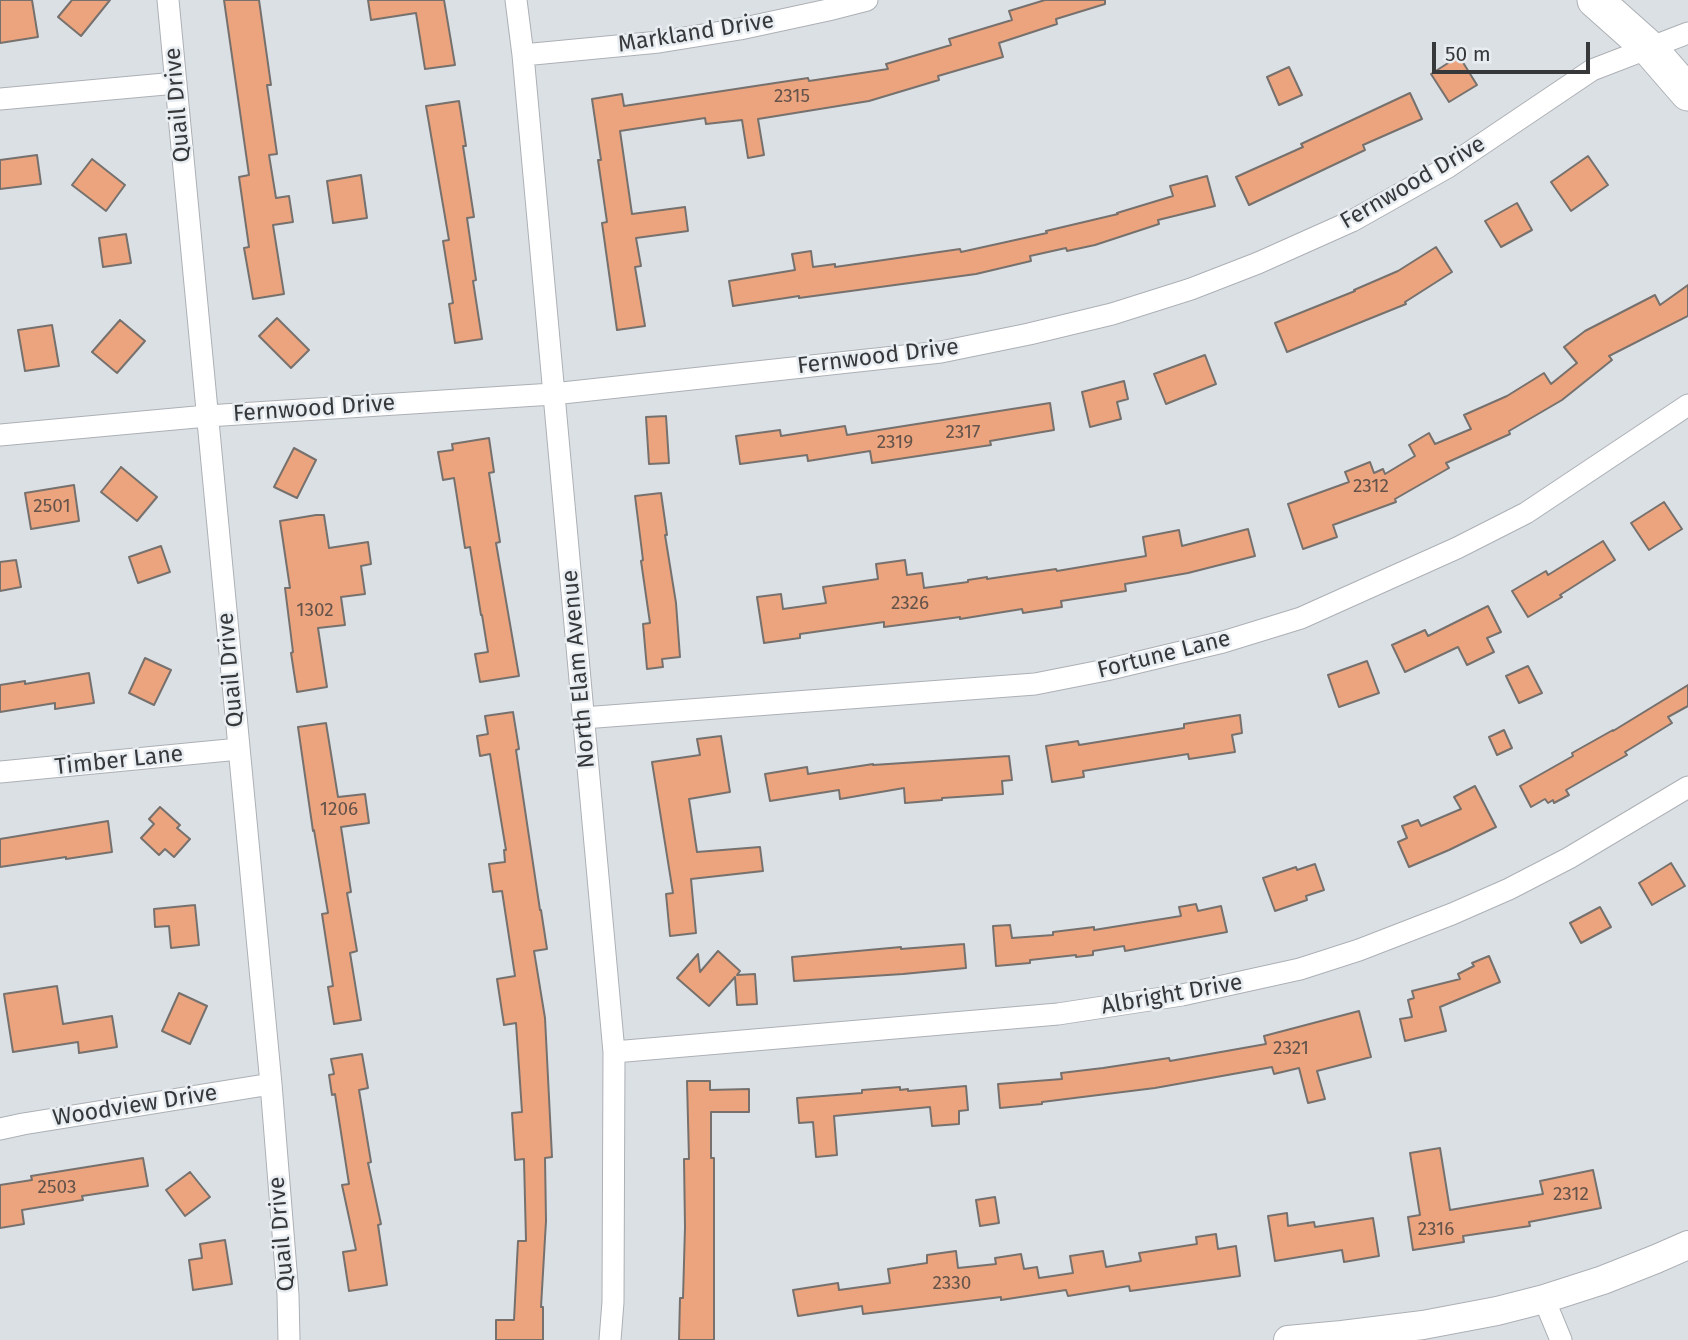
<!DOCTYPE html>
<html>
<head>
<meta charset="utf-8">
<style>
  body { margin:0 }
  #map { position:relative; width:1688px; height:1340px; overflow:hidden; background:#dbe0e5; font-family:"Fira Sans",sans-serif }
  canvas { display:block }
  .scale { position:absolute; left:1432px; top:42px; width:158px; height:32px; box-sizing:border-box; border:4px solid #36383a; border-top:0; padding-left:9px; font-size:21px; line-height:24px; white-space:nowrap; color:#36383a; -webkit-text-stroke:5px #e8edf2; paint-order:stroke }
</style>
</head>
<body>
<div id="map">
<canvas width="1688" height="1340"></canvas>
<div class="scale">50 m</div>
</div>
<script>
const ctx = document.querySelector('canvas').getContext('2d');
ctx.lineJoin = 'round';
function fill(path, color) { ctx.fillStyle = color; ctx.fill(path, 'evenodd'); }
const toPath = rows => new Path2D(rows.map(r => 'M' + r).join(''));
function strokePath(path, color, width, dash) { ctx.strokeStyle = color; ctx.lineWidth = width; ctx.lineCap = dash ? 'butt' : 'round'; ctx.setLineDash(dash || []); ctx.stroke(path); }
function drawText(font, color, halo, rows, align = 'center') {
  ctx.font = font + ' "Fira Sans",sans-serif'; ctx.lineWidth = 5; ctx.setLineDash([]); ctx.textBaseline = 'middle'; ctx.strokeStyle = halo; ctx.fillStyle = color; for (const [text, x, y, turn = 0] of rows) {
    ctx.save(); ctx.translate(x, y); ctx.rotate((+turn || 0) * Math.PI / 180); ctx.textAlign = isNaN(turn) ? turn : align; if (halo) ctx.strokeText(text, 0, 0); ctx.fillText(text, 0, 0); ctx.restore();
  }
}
const building = toPath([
  [0,0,32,0,38,37,0,43,0,0],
  [72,0,110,0,81,36,58,17,72,0],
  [224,0,259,0,271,85,267,85,277,154,269,155,276,198,289,196,293,222,273,225,284,294,253,299,244,248,249,247,239,177,249,175,224,0],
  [368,0,444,0,455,65,425,69,416,13,371,20,368,0],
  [1045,0,1105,0,1105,4,1056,19,1057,24,999,43,1003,57,938,76,939,80,869,101,758,119,764,155,748,158,742,120,706,124,705,118,620,131,632,214,685,207,688,231,636,238,641,266,635,267,645,326,617,330,602,223,607,222,598,160,601,160,592,99,622,94,624,106,808,78,809,81,888,69,886,64,951,45,949,39,1012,20,1009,11,1045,0],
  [1459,56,1477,85,1449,102,1431,74,1459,56],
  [1289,67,1302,95,1279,105,1267,77,1289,67],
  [1410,93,1422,119,1363,145,1365,150,1249,205,1236,177,1303,147,1301,144,1410,93],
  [459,101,466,146,463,146,474,217,467,218,476,280,473,281,482,339,455,343,449,304,453,303,443,241,449,240,426,106,459,101],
  [37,155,41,184,0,189,0,160,37,155],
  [1588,156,1608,185,1571,211,1551,182,1588,156],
  [92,159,125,185,106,211,72,185,92,159],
  [361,175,367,218,333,223,327,181,361,175],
  [1207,176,1215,206,1158,220,1159,224,1095,245,1067,251,1066,248,1030,256,1031,261,976,274,799,298,799,296,733,306,729,281,795,270,792,254,811,251,813,267,835,264,835,267,960,249,961,252,1047,233,1046,231,1118,214,1117,213,1173,196,1170,186,1207,176],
  [1517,203,1532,230,1501,247,1485,221,1517,203],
  [126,234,131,263,103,267,99,238,126,234],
  [1436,247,1452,272,1405,302,1406,304,1287,352,1275,323,1355,291,1354,290,1398,271,1436,247],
  [1688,285,1688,316,1609,356,1612,360,1562,400,1509,431,1510,434,1446,463,1449,468,1395,499,1396,502,1333,525,1337,537,1303,549,1288,504,1349,482,1345,472,1370,462,1374,473,1383,469,1385,474,1415,456,1409,445,1429,433,1435,444,1471,429,1464,415,1507,396,1544,373,1551,384,1577,363,1564,347,1585,331,1655,295,1660,305,1688,285],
  [277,318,309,350,291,368,259,336,277,318],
  [120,320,145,341,117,373,92,352,120,320],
  [52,325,59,366,25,371,18,330,52,325],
  [1205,355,1216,384,1166,404,1154,374,1205,355],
  [1124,381,1128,399,1117,402,1121,419,1090,427,1082,392,1124,381],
  [1050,403,1054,430,990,441,991,445,872,463,870,451,808,461,807,455,740,464,736,436,780,430,781,436,845,426,847,435,1050,403],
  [666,416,669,463,649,464,646,417,666,416],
  [489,438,494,472,489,473,500,542,496,543,519,676,480,682,475,654,488,652,482,615,481,615,470,547,465,548,454,478,443,480,438,452,453,450,452,444,489,438],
  [294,448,316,460,297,498,274,487,294,448],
  [121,467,157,497,137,521,101,492,121,467],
  [74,485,79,521,31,529,25,493,74,485],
  [661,493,667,535,665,535,676,603,680,657,662,659,663,667,647,669,643,624,650,623,641,561,643,560,635,496,661,493],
  [1664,502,1682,529,1649,550,1631,523,1664,502],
  [316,515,324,515,329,548,368,542,371,564,361,566,365,594,341,597,345,625,318,628,327,687,297,692,291,653,293,652,285,588,290,588,280,521,316,515],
  [1248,529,1255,556,1188,573,1125,584,1126,591,1061,601,1062,607,1023,613,1022,609,960,619,960,617,884,627,884,622,800,634,800,638,764,643,757,597,781,594,783,609,826,603,823,587,878,579,876,564,905,560,907,575,922,573,924,588,968,582,968,580,987,577,987,579,1056,569,1057,571,1146,556,1143,537,1179,530,1182,546,1248,529],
  [1603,541,1615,560,1560,595,1562,597,1528,617,1512,591,1546,571,1548,575,1603,541],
  [161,546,170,572,138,583,129,557,161,546],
  [16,560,21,587,0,591,0,562,16,560],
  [1488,606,1501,632,1487,638,1494,652,1467,665,1458,647,1405,672,1392,645,1425,630,1428,636,1488,606],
  [145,658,171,670,154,705,129,693,145,658],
  [1367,661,1379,693,1339,707,1328,675,1367,661],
  [1528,666,1542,693,1519,703,1506,676,1528,666],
  [89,673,94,703,55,709,55,703,0,712,0,685,25,681,25,684,89,673],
  [1688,685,1688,706,1668,717,1672,723,1625,752,1627,755,1566,790,1569,795,1554,803,1553,800,1548,803,1545,799,1531,807,1520,786,1573,756,1572,753,1613,730,1613,731,1688,685],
  [513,712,519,749,516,750,540,910,541,910,547,949,534,951,545,1018,552,1157,545,1158,546,1221,541,1307,543,1307,543,1340,496,1340,496,1320,514,1320,518,1241,526,1241,524,1159,515,1160,512,1113,522,1112,516,1023,504,1025,497,979,515,976,502,891,493,892,489,864,505,862,504,850,506,850,490,754,480,756,477,736,488,734,485,716,513,712],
  [1240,715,1242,733,1232,735,1235,752,1189,759,1188,754,1083,771,1084,777,1052,782,1046,746,1078,741,1079,745,1184,728,1184,724,1240,715],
  [326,723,338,797,365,794,369,823,341,827,351,892,347,893,357,951,350,953,361,1020,334,1024,328,987,333,986,322,914,328,913,314,830,313,831,298,727,326,723],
  [1504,730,1512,748,1497,755,1489,737,1504,730],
  [721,736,730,792,689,799,697,852,760,847,763,871,691,879,696,933,670,936,666,894,673,893,652,762,700,755,697,739,721,736],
  [1009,756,1012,780,1002,781,1003,794,942,798,942,800,905,803,904,788,840,799,839,790,770,801,765,774,807,767,808,774,873,764,873,765,1009,756],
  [1475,786,1496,827,1449,850,1409,867,1398,842,1407,838,1402,826,1418,820,1421,826,1461,809,1454,797,1475,786],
  [160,807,180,825,177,828,190,839,174,857,165,849,159,855,141,838,154,824,149,819,160,807],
  [108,821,112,852,66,859,66,857,0,867,0,839,108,821],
  [1671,863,1685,886,1652,905,1639,883,1671,863],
  [1315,864,1324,890,1306,896,1307,900,1275,911,1263,878,1296,867,1297,870,1315,864],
  [1196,904,1198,911,1221,906,1227,932,1125,951,1124,946,1093,951,1093,955,1076,957,1076,955,1030,960,1030,963,996,966,993,926,1010,925,1012,938,1053,935,1053,932,1094,927,1094,930,1181,916,1179,907,1196,904],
  [195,905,199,945,171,948,169,926,155,927,154,909,195,905],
  [1600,907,1611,927,1581,943,1570,923,1600,907],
  [964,944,966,968,903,974,794,981,792,957,901,947,901,949,964,944],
  [718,951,740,971,737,975,755,974,757,1004,737,1005,735,977,709,1006,677,978,698,954,700,972,718,951],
  [1489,956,1500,982,1440,1007,1446,1031,1405,1041,1400,1019,1412,1017,1408,1000,1414,998,1412,991,1460,979,1458,974,1474,966,1472,963,1489,956],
  [57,986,63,1024,112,1016,117,1047,79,1053,78,1042,13,1052,4,994,57,986],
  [179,993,207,1006,190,1044,162,1031,179,993],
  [1359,1011,1371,1057,1317,1071,1325,1099,1308,1103,1299,1068,1274,1074,1272,1067,1155,1088,1042,1102,1042,1104,1000,1108,998,1084,1062,1079,1061,1073,1103,1068,1169,1058,1170,1061,1266,1044,1264,1036,1359,1011],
  [362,1054,368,1088,359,1090,371,1162,368,1163,381,1224,378,1225,387,1285,349,1291,343,1252,356,1250,342,1185,349,1184,335,1094,332,1095,329,1075,334,1074,331,1059,362,1054],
  [687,1081,710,1081,710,1090,749,1089,749,1112,711,1112,711,1158,714,1158,714,1340,679,1340,680,1298,683,1298,685,1227,684,1159,689,1159,687,1081],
  [966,1086,968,1110,959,1111,959,1124,932,1126,930,1107,834,1116,837,1155,816,1157,813,1122,799,1123,797,1098,862,1093,862,1090,900,1087,900,1090,908,1089,908,1091,966,1086],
  [1440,1148,1450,1210,1543,1194,1540,1181,1593,1170,1601,1208,1529,1222,1530,1226,1463,1236,1464,1242,1413,1250,1408,1217,1420,1215,1410,1153,1440,1148],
  [143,1158,148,1186,82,1196,83,1200,22,1210,24,1224,0,1228,0,1185,32,1180,31,1176,143,1158],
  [190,1172,210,1197,185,1216,166,1190,190,1172],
  [995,1197,999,1223,980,1226,976,1200,995,1197],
  [1287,1213,1288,1226,1314,1222,1315,1227,1373,1218,1379,1256,1344,1262,1342,1250,1275,1261,1268,1216,1287,1213],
  [1216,1234,1218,1249,1236,1246,1240,1276,1130,1291,1129,1286,1068,1296,1066,1290,1001,1300,1001,1297,863,1314,862,1306,798,1316,793,1290,838,1283,839,1290,890,1283,888,1269,927,1263,927,1255,956,1251,958,1268,996,1264,995,1258,1021,1254,1024,1269,1037,1267,1039,1278,1073,1273,1070,1256,1103,1251,1106,1267,1141,1261,1139,1253,1197,1244,1196,1237,1216,1234],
  [225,1240,232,1284,193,1290,189,1260,202,1258,200,1244,225,1240]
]);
fill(building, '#eca47e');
strokePath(building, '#77716e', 2);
const minor = toPath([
  [168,0,271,1084,288,1295,289,1340],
  [516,0,523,55,614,1052,613,1302,610,1340],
  [523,55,659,42,740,29,828,10,867,0],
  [0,99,176,83],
  [0,435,207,416,553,394,941,352,1029,334,1112,314,1191,289,1258,263,1352,221,1448,167,1592,70,1688,33],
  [583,718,1035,684,1106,670,1223,642,1301,618,1457,548,1526,513,1688,405],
  [0,772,239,749],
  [614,1052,1058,1014,1182,995,1300,969,1359,950,1452,914,1509,889,1569,858,1688,787],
  [0,1129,23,1124,271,1084],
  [1544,1299,1561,1340]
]);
const tertiary = toPath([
  [1288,1340,1342,1335,1423,1325,1497,1311,1544,1299,1603,1280,1656,1259,1688,1245]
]);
const primary = toPath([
  [1595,0,1649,48,1688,93]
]);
strokePath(minor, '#acb0b5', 23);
strokePath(tertiary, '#acb0b5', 30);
strokePath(primary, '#acb0b5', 37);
strokePath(minor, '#fff', 21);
strokePath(tertiary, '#fff', 28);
strokePath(primary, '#fff', 35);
drawText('19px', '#64534b', null, [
  ["2315",792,97],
  ["2317",963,433],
  ["2319",895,443],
  ["2312",1371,487],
  ["2501",52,507],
  ["2326",910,604],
  ["1302",315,611],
  ["1206",339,810],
  ["2321",1291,1049],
  ["2503",57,1188],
  ["2312",1571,1195],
  ["2316",1436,1230],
  ["2330",952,1284]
]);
drawText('23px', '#36383a', '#e8edf2', [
  ["Markland Drive",696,33,-9],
  ["Quail Drive",178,105,-95],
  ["Fernwood Drive",1413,183,-30],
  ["Fernwood Drive",878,357,-7],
  ["Fernwood Drive",314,409,-4],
  ["Fortune Lane",1164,655,-14],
  ["North Elam Avenue",579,669,-95],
  ["Quail Drive",231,670,-95],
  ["Timber Lane",119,761,-6],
  ["Albright Drive",1172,995,-10],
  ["Woodview Drive",135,1106,-9],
  ["Quail Drive",282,1234,-95]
]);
</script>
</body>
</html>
